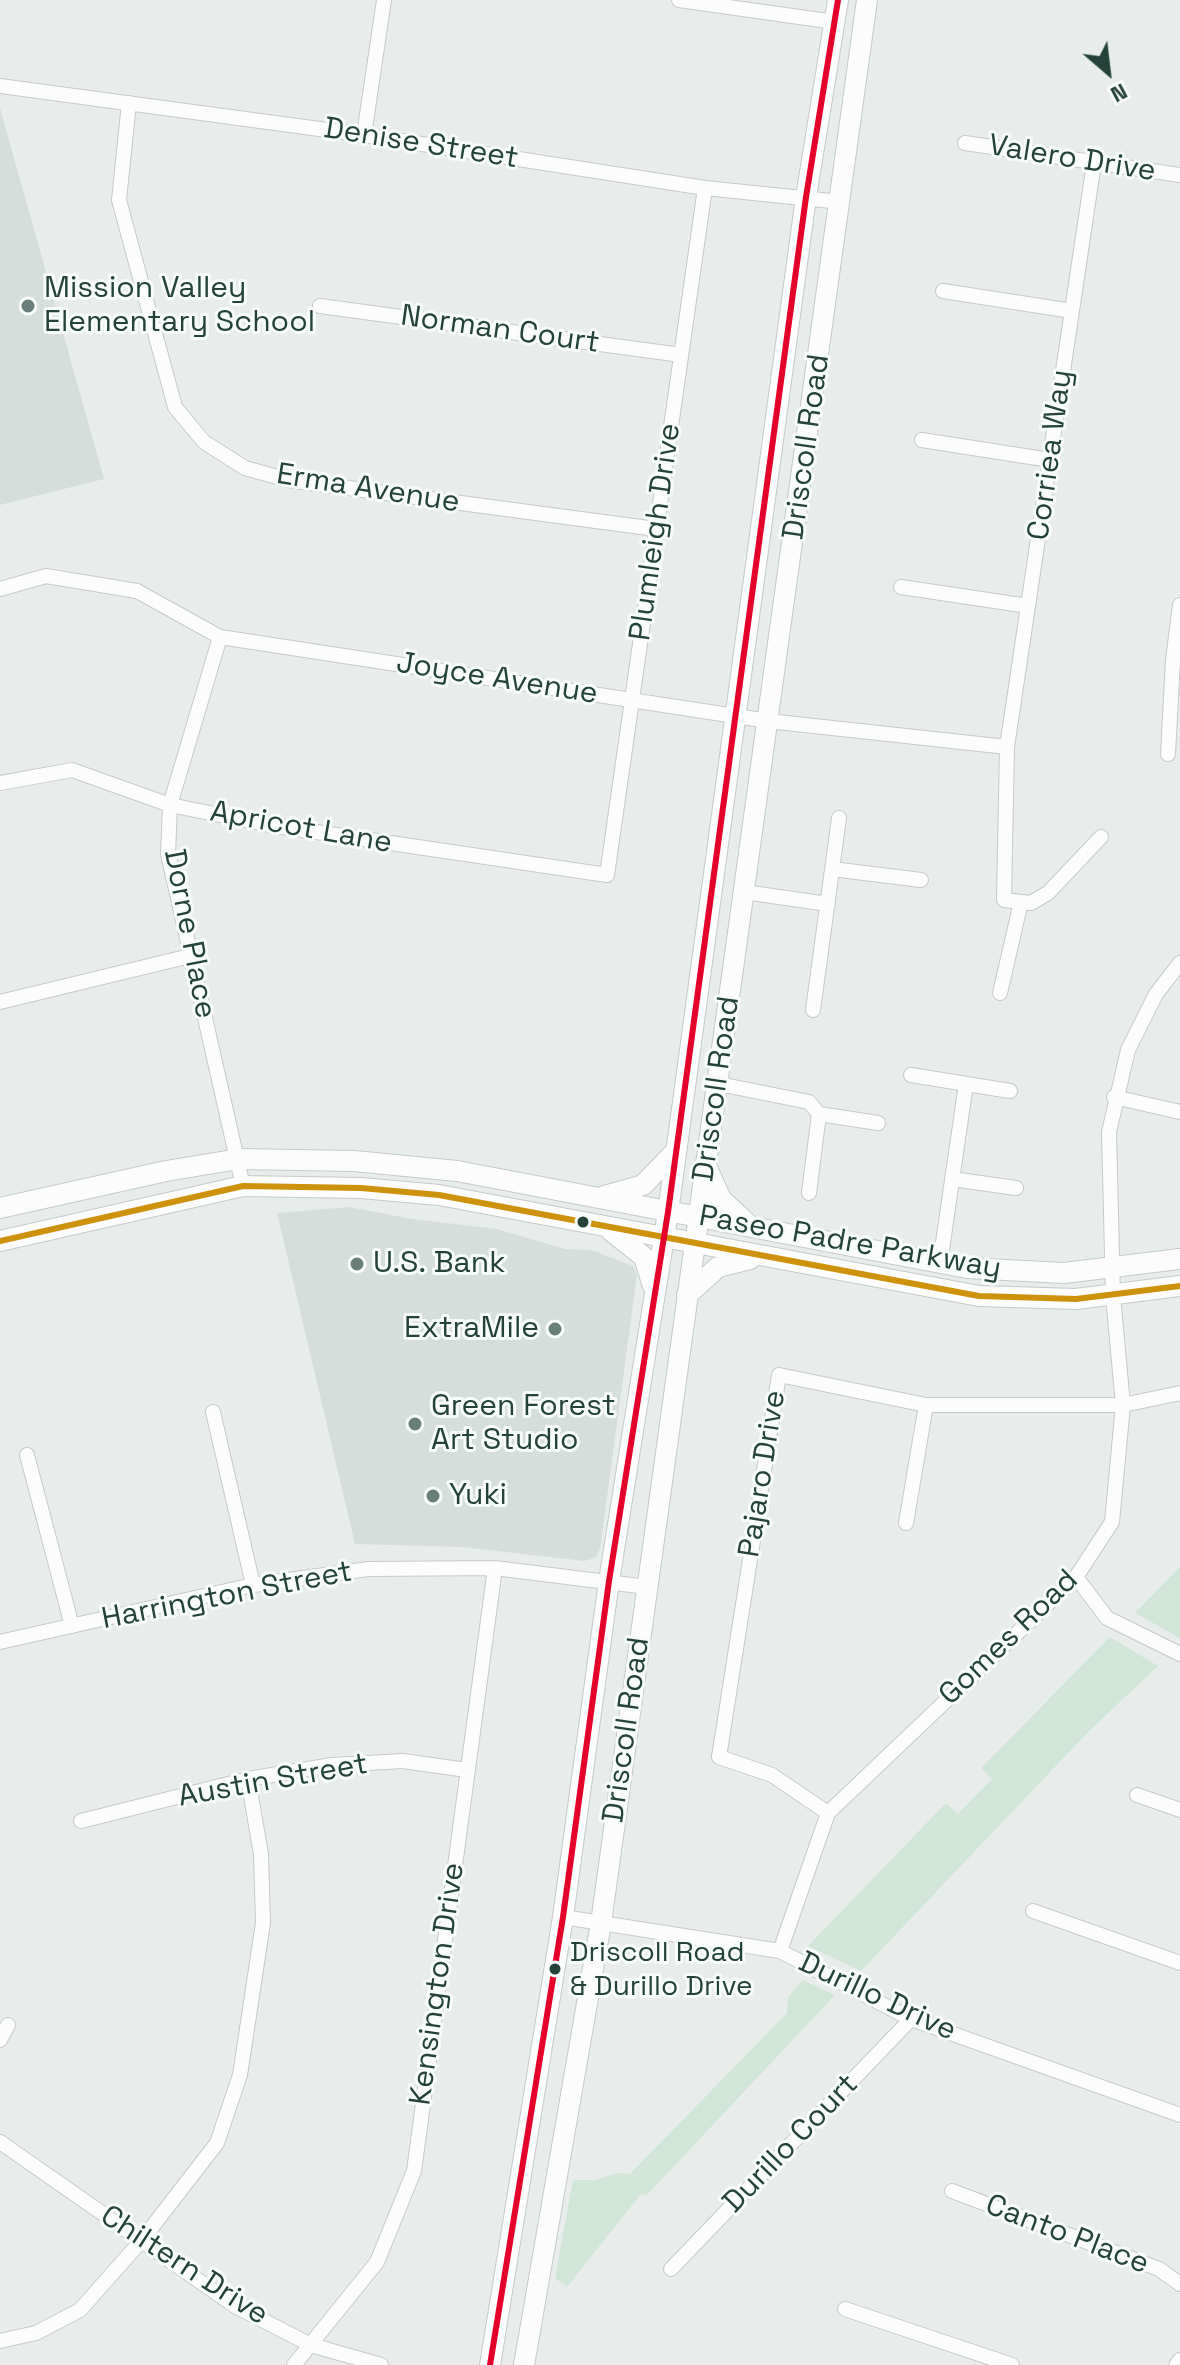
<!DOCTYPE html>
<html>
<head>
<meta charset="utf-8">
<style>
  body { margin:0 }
  #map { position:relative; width:1180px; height:2365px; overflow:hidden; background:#e8edeb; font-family:"Space Grotesk",sans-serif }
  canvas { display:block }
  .north { position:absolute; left:1068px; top:32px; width:80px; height:80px; -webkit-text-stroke:6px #f7fbf9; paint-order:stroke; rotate:152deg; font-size:22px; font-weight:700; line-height:32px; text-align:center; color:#24423a }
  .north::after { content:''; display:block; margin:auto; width:28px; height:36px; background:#24423a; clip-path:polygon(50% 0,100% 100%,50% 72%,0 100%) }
</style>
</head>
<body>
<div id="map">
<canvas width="1180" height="2365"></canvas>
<div class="north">N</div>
</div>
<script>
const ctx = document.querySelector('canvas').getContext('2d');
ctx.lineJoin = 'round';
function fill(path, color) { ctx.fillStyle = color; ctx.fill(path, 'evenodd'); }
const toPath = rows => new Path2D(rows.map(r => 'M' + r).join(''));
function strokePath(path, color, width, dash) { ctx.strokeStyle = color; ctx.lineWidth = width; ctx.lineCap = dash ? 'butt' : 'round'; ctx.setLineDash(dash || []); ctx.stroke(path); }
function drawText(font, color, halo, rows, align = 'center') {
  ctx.font = font + ' "Space Grotesk",sans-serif'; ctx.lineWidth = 6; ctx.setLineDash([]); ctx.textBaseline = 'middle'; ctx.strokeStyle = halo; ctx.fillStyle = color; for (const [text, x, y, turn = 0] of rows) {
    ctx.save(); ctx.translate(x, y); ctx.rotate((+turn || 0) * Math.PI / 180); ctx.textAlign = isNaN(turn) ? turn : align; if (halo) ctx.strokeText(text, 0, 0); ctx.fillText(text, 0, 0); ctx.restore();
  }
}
fill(toPath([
  [0,108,104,479,0,505],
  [349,1207,412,1219,497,1229,565,1249,592,1250,633,1266,637,1275,600,1549,595,1558,584,1561,462,1547,355,1544,277,1213]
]), '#d6dedb');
fill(toPath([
  [1180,1567,1180,1638,1135,1613],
  [1110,1637,1158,1666,1088,1732,861,1971,808,1946,946,1803,958,1814,992,1779,981,1768],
  [803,1980,835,1995,646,2196,641,2194,567,2287,555,2278,573,2180,596,2180,616,2173,630,2174,787,2013,788,1997]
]), '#d1e6d8');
const street = toPath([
  [679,0,835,22],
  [0,86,364,135,705,188,841,202],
  [129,103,119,200,175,407,204,442,245,468,288,480,656,529],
  [364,135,384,0],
  [965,143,1180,175],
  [1094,163,1007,747,1004,900,1031,903,1048,893,1101,837],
  [943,291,1072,311],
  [320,306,681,355],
  [922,440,1050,460],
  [901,587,1028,606],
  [0,589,46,576,137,591,220,637,768,721,1007,747],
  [220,637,170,805,168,854,243,1186],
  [1168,754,1173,660,1180,605],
  [0,783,72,770,170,805,269,825,607,875,705,188],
  [832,869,921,880],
  [744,892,828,904],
  [1000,993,1021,902],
  [0,1002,190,956],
  [813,1010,839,818],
  [911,1075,1010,1091],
  [719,1084,809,1102,819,1114,878,1123],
  [1114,1097,1180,1112],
  [952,1179,1016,1188],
  [809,1193,819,1114],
  [940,1263,966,1084],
  [213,1412,253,1585],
  [27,1455,72,1626],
  [906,1523,926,1405],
  [1076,1577,1107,1618,1180,1654],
  [0,1642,253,1585,368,1569,495,1568,647,1587],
  [1137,1795,1180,1810],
  [828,1813,772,1775,719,1757,779,1375,926,1405,1123,1405,1180,1393],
  [81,1821,248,1779,332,1765,403,1761,467,1770],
  [1033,1911,1180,1963],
  [563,1917,780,1951,911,2019,1180,2115],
  [780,1951,828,1813,1076,1577,1112,1522,1123,1405,1113,1296,1109,1132,1128,1050,1156,994,1180,963],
  [0,2040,8,2025],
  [0,2142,235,2306,311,2345,381,2365],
  [952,2191,1159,2269,1180,2284],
  [671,2269,911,2019],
  [845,2309,1012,2365],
  [0,2341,36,2333,80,2310,142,2240,217,2143,240,2075,263,1923,261,1854,248,1779],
  [294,2365,377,2262,414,2171,495,1568],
  [1176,2365,1180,2360]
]);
const secondary = toPath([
  [706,1166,721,1199,750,1226],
  [604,1196,643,1185,676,1151],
  [0,1208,166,1171,239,1159,354,1161,457,1171,967,1268,1064,1273,1180,1259],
  [611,1231,644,1257,653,1286],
  [0,1241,243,1186,361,1188,439,1195,979,1296,1076,1299,1180,1286],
  [687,1295,718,1267,750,1259],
  [490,2365,563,1917,609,1581,668,1212,806,197,838,0],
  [524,2365,601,1923,867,0]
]);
strokePath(street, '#c5cac8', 16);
strokePath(secondary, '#c3cbc8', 22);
strokePath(street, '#fcfcfc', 14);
strokePath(secondary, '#fcfcfc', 20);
strokePath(toPath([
  [0,1241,243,1186,361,1188,439,1195,979,1296,1076,1299,1180,1286]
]), '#cd920c', 6);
strokePath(toPath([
  [490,2365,563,1917,609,1581,668,1212,806,197,838,0]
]), '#e4002b', 6);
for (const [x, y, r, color] of [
  [28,306,8,"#697e78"],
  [583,1222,7,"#24423a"],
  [357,1264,8,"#697e78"],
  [555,1329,8,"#697e78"],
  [415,1424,8,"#697e78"],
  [433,1496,8,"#697e78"],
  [555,1969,7,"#24423a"]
]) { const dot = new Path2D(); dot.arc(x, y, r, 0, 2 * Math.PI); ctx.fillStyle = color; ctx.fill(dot); strokePath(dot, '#f7fbf9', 3); }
drawText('28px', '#24423a', '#f7fbf9', [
  ["Driscoll Road",570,1953],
  ["& Durillo Drive",570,1987]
], 'left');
drawText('30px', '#24423a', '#f7fbf9', [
  ["Denise Street",421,144,9],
  ["Valero Drive",1072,159,9],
  ["Norman Court",500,330,8],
  ["Driscoll Road",807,447,-82],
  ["Corriea Way",1051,455,-82],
  ["Erma Avenue",368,489,9],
  ["Plumleigh Drive",656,532,-82],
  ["Joyce Avenue",497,679,9],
  ["Apricot Lane",301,828,10],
  ["Dorne Place",189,934,79],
  ["Driscoll Road",717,1089,-82],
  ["Paseo Padre Parkway",850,1243,10],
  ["Pajaro Drive",763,1474,-81],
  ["Harrington Street",227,1596,-11],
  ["Gomes Road",1009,1638,-44],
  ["Driscoll Road",627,1730,-82],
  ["Austin Street",273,1781,-10],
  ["Kensington Drive",438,1984,-82],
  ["Durillo Drive",877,1997,25],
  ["Durillo Court",791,2144,-46],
  ["Canto Place",1067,2235,21],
  ["Chiltern Drive",184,2266,33]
]);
drawText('30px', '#24423a', '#f7fbf9', [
  ["Mission Valley",44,289],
  ["Elementary School",44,323],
  ["U.S. Bank",373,1264],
  ["ExtraMile",539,1329,"right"],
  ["Green Forest",431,1407],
  ["Art Studio",431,1441],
  ["Yuki",449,1496]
], 'left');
</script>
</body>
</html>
